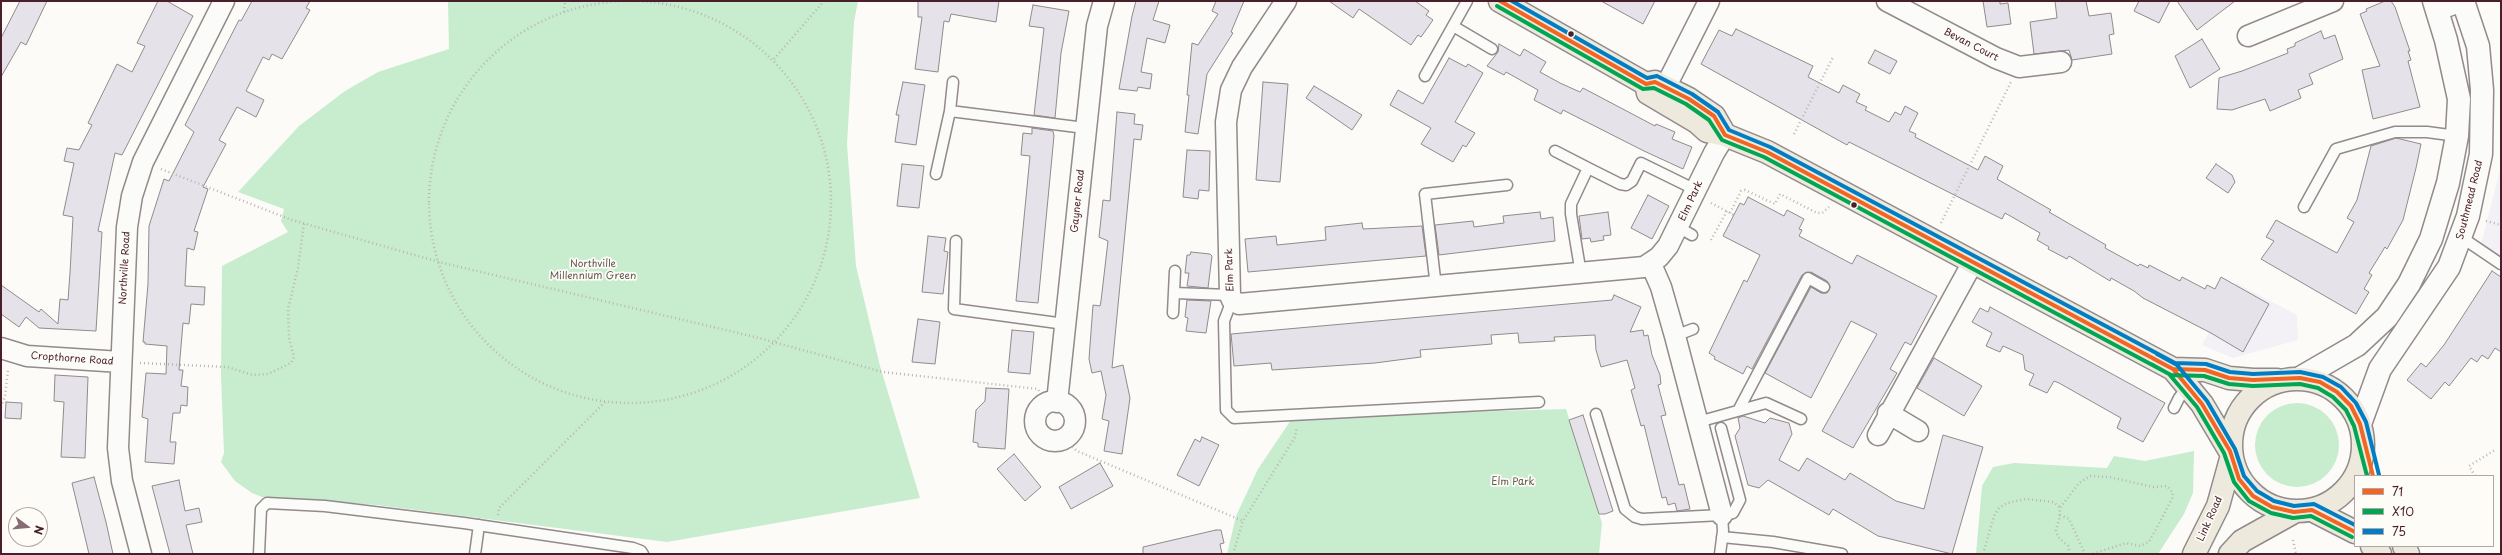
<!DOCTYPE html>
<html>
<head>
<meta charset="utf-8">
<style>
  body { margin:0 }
  #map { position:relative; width:2502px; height:555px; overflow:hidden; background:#fcfbf8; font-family:"Playpen Sans",sans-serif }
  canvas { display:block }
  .frame { position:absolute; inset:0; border:2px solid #4a1f2b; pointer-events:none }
  .legend { position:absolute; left:2354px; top:475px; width:140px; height:72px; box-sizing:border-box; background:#fdfcf7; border:1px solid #b5a4a5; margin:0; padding:5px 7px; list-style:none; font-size:12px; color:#4a1f2b }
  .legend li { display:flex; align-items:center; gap:8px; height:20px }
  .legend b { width:20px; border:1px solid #b5a4a5 }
  .north { position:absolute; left:8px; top:507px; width:40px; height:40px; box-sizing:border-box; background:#fdfcf7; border:1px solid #b5a4a5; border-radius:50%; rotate:106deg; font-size:11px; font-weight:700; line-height:16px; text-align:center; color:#4a1f2b }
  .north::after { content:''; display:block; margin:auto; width:14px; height:18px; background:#886c73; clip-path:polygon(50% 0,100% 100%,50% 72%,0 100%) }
</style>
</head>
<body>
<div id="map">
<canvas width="2502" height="555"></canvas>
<div class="frame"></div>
<ul class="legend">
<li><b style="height:5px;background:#f26522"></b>71</li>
<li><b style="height:5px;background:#00a651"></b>X10</li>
<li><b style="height:5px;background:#007ec5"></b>75</li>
</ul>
<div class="north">N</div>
</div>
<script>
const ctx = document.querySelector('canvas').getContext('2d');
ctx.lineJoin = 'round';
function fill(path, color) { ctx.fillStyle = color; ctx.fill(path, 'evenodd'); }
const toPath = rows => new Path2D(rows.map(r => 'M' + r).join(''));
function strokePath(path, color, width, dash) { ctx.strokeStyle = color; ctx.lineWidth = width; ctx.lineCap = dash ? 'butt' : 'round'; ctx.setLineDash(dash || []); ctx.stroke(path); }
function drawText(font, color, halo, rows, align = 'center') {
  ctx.font = font + ' "Playpen Sans",sans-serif'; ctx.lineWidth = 3.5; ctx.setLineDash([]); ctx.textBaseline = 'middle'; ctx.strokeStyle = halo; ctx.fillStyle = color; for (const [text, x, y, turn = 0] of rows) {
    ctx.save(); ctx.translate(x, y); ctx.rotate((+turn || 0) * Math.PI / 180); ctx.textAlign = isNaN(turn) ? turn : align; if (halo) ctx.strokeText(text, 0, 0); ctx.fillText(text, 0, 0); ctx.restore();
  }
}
fill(toPath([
  [2501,160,2501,259,2481,244,2500,170],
  [2236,283,2297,315,2298,340,2233,358,2202,345]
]), '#f4f1f6');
fill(toPath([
  [448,1,858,1,854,22,847,144,856,266,880,366,920,498,667,542,377,505,262,497,252,493,235,481,221,462,224,453,221,376,222,266,288,232,281,221,284,209,238,192,299,126,345,91,378,72,449,49],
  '2255 445a42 42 0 1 1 84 0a42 42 0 1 1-84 0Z',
  [1566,409,1602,523,1599,554,1227,554,1236,516,1258,469,1293,417],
  [2194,451,2193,493,2184,514,2158,554,1976,554,1982,486,1993,467,2014,463,2107,468,2114,456,2145,461]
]), '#c7ecce');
const building = toPath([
  [20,1,47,1,26,45,21,42,1,77,1,38,20,1],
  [158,1,167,1,193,16,122,155,115,153,98,231,102,232,96,331,39,328,26,317,19,327,1,314,1,285,39,312,41,309,58,324,60,299,68,300,70,273,73,217,63,215,74,163,64,161,67,148,79,150,92,125,88,123,117,64,132,72,145,46,137,43,158,1],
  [252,1,310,1,306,8,310,10,282,59,272,54,269,60,263,57,246,91,264,100,256,117,237,107,219,140,226,144,203,187,208,189,194,231,198,232,194,250,187,248,185,286,205,287,204,305,191,304,189,324,183,323,179,370,183,370,181,386,188,387,187,406,181,405,180,413,173,413,170,442,176,442,174,464,145,462,148,419,142,417,146,373,166,374,167,346,145,344,145,342,143,342,148,284,149,226,164,179,169,181,194,132,185,125,239,20,241,21,252,1],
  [918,1,999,1,996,22,951,14,949,22,944,21,938,72,915,69,922,17,918,17,918,1],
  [1136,1,1159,1,1153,20,1170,25,1165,43,1147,38,1141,72,1152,74,1150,89,1138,87,1137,91,1119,89,1132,16,1136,1],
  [1216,1,1244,1,1231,32,1233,33,1207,74,1198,134,1185,132,1189,95,1187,95,1192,43,1198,45,1218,14,1212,11,1216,1],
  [1329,1,1415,1,1429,11,1426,15,1433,20,1421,37,1418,35,1411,45,1359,9,1353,18,1329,1],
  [1601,1,1655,1,1643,24,1601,1],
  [1983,1,2000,1,2000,4,2008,3,2011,24,1987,27,1983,1],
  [2055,1,2086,1,2089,16,2111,13,2114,34,2109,35,2112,54,2072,60,2069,50,2034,54,2030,22,2057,18,2055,1],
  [2139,1,2170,1,2159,23,2134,11,2139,1],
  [2177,1,2235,1,2197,30,2177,1],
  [2385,1,2391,1,2395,7,2410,51,2408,51,2411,60,2408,61,2420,107,2373,119,2362,70,2380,66,2360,14,2367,11,2366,9,2385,1],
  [1033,5,1069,11,1061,53,1055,118,1034,115,1044,28,1029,26,1033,5],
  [1736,29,1813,66,1808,77,1839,93,1843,85,1860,94,1856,102,1867,107,1865,110,1889,122,1895,112,1901,115,1905,106,1918,113,1909,131,1916,134,1915,137,1978,170,1985,156,2003,166,1997,179,2051,210,2049,212,2106,245,2105,248,2138,266,2140,264,2148,268,2149,265,2180,281,2182,277,2205,289,2207,285,2215,289,2221,277,2269,304,2243,352,2211,333,2143,298,2134,291,2111,278,2110,281,2069,256,2067,259,2048,249,2049,247,2037,240,2040,233,2005,213,2002,219,1849,142,1847,145,1701,64,1719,30,1732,36,1736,29],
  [2321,31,2324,39,2335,35,2343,59,2309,74,2313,84,2298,90,2301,98,2270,111,2265,99,2232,110,2217,109,2219,78,2242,71,2288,53,2287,49,2295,46,2295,43,2321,31],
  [2202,39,2220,69,2190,88,2175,56,2202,39],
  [1499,44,1520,56,1524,49,1546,62,1540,72,1560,83,1580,92,1583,88,1655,126,1656,124,1675,132,1672,139,1692,147,1683,169,1644,151,1563,110,1561,114,1534,100,1538,90,1506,72,1504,75,1487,66,1498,52,1499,44],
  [1875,50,1897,61,1890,74,1868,63,1875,50],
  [1449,58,1466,67,1468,64,1483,73,1455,122,1475,133,1466,147,1463,145,1453,162,1421,144,1431,128,1390,105,1398,90,1423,104,1449,58],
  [903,82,925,85,916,145,895,142,899,115,896,115,903,82],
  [1263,82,1288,84,1280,182,1256,180,1263,82],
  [1314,86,1362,115,1352,130,1306,98,1314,86],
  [1117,112,1135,114,1134,124,1143,125,1141,140,1134,139,1112,368,1123,365,1130,398,1122,454,1104,451,1109,421,1102,419,1106,395,1101,371,1092,373,1089,359,1093,305,1100,306,1101,301,1108,241,1099,237,1103,200,1110,201,1117,112],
  [1032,128,1053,131,1054,136,1038,303,1016,301,1030,156,1021,155,1023,133,1032,134,1032,128],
  [2396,138,2421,144,2416,168,2403,220,2387,249,2385,247,2369,273,2372,275,2364,289,2369,292,2356,314,2261,259,2274,241,2266,237,2276,220,2337,253,2354,222,2347,218,2357,200,2371,146,2396,138],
  [1187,150,1210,151,1209,191,1199,190,1198,199,1183,197,1187,150],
  [902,164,924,166,919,208,897,206,902,164],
  [2216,164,2232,175,2235,182,2228,193,2206,178,2216,164],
  [1648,195,1669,206,1652,239,1631,228,1648,195],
  [1748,197,1784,216,1787,210,1804,219,1799,229,1802,230,1799,236,1852,264,1857,255,1937,296,1911,345,1905,342,1890,369,1897,373,1853,448,1822,431,1877,334,1851,321,1811,398,1765,373,1811,287,1821,293,1827,293,1830,287,1827,281,1811,272,1802,275,1752,369,1747,366,1743,374,1714,359,1715,357,1709,353,1744,280,1747,282,1760,255,1723,236,1740,203,1744,205,1748,197],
  [1540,212,1541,219,1553,217,1555,241,1439,255,1435,225,1473,221,1474,227,1504,223,1503,216,1540,212],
  [1608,212,1611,235,1603,236,1604,240,1591,242,1590,238,1582,239,1579,216,1608,212],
  [1362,223,1363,229,1422,226,1426,256,1248,272,1245,239,1276,236,1277,245,1326,240,1325,227,1362,223],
  [928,236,946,238,944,251,948,252,943,294,922,292,928,236],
  [1191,252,1210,254,1212,256,1208,288,1187,286,1189,273,1185,273,1187,255,1190,255,1191,252],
  [2492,271,2501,277,2501,352,2495,348,2488,359,2482,355,2477,362,2471,358,2449,386,2445,382,2431,399,2407,380,2421,363,2426,367,2444,345,2492,271],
  [1614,295,1641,307,1630,332,1643,330,1644,336,1648,335,1652,355,1660,375,1661,384,1658,385,1666,415,1661,416,1679,485,1684,484,1690,509,1677,511,1675,503,1668,505,1666,497,1662,498,1644,425,1641,426,1631,390,1635,388,1627,360,1601,367,1596,350,1595,335,1554,337,1555,341,1519,343,1518,333,1491,335,1492,344,1420,350,1421,357,1375,363,1272,370,1271,363,1234,366,1231,334,1612,300,1614,295],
  [1187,300,1211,301,1206,333,1186,331,1188,318,1185,317,1187,300],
  [1990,307,2165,403,2143,442,2117,428,2121,418,2059,383,2054,381,2047,393,2029,385,2034,374,2025,370,2023,355,2003,346,2000,352,1986,346,1992,333,1972,322,1980,308,1988,312,1990,307],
  [918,319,940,322,935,364,912,362,918,319],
  [1012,330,1034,332,1030,374,1008,372,1012,330],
  [1934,358,1982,386,1964,416,1917,388,1934,358],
  [55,375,88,377,85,458,61,457,64,402,54,401,55,375],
  [986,388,1009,389,1005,449,978,447,978,443,973,442,976,410,985,401,986,388],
  [6,402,22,403,21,419,5,418,6,402],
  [1583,415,1613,511,1605,514,1599,514,1569,420,1583,415],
  [1743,416,1765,423,1770,418,1789,423,1792,434,1779,460,1799,471,1807,458,1845,480,1850,473,1896,501,1924,509,1943,435,1983,447,1952,554,1878,536,1833,509,1829,515,1768,480,1759,488,1748,485,1735,436,1740,428,1738,418,1743,416],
  [1202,437,1219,445,1199,486,1177,475,1195,439,1200,442,1202,437],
  [1014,454,1041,487,1025,501,997,469,1014,454],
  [1100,463,1113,486,1071,509,1059,487,1100,463],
  [94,477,106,522,113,554,89,554,72,483,94,477],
  [179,480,185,511,199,508,202,522,186,525,193,554,170,554,152,486,179,480],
  [1216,530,1221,530,1224,543,1220,544,1222,554,1143,554,1143,547,1216,530]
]);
fill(building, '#e5e2ea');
strokePath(building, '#928a8b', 1);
const service = toPath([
  [1453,26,1492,49],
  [1425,76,1467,1],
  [950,111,953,82],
  [1555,151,1588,168],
  [936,174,950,111,1085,128],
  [2304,207,2336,149,2395,132,2427,132,2457,136],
  [1678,227,1692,235],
  [2461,237,2501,264],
  [956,241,954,309,1065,324],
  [1581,274,1571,214,1571,204,1588,168,1620,184,1626,185,1632,181,1641,163,1696,190],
  [1436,287,1425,194,1507,185],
  [1174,293,1230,295],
  [1232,300,1224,321,1226,410,1234,418,1539,402],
  [1173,313,1175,271],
  [1675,336,1693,329],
  [2174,408,2179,398,2188,386],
  [1739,409,1808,278,1824,287],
  [1596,414,1625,509,1635,517,1642,519,1722,515,1733,513,1740,500,1721,428],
  [1698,422,1766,403,1801,419],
  [1722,537,1773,542,1842,554],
  [259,554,261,509,267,503,325,506,464,523,633,548,641,551,643,554],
  [475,554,479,525],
  [1720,554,1723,531,1722,515]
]);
const minor = toPath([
  [1286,1,1242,67,1231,90,1226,122,1230,295,1232,300,1239,304,1644,267,1659,257,1668,246,1714,153,1725,135],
  [1887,1,1996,58,2019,67,2061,62],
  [2437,10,2463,1],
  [2248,36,2333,1],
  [1666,86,1709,1],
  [1651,264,1661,287,1675,336,1722,515],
  [1,348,27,356,121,362],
  '1035 421a20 20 0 1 1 40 0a20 20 0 1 1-40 0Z',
  [1057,402,1097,26,1104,1],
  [1888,413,1918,431],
  [1878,435,1973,262],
  [141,554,122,481,118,448,127,227,132,196,143,162,224,1]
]);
const secondary = toPath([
  [2300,378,2357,345,2387,317,2409,284,2431,239,2448,183,2457,136,2459,99,2446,40,2434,1],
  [2360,424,2380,369,2449,267,2468,216,2481,154,2482,90,2478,46,2463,1]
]);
const primary = toPath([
  [1500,1,1646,84,1655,82,1689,99,1714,116,1725,135],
  [1646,84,1648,93,1697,122,1707,131,1725,135,1767,152,2173,369,2202,404,2230,451],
  [2173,369,2205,370,2229,378,2253,380,2277,380],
  '2231 445a66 66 0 1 1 132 0a66 66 0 1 1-132 0Z',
  [2312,510,2355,532],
  [2372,546,2380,554],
  [2404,546,2408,554],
  [2194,554,2218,506,2231,459],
  [2230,554,2242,541,2294,512]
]);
strokePath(service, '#928a8b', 13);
strokePath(minor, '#928a8b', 23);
strokePath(secondary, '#928a8b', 25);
strokePath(primary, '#928a8b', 25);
strokePath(toPath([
  '429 202a201 201 0 1 1 402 0a201 201 0 1 1-402 0Z',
  [564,12,565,1],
  [774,59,824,1],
  [1794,134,1833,57],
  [161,169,292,220,439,262,755,337,883,372,1038,389,1039,391],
  [1711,203,1734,215],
  [1730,213,1741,191,1745,190,1775,204,1780,194,1817,213,1822,213,1829,207],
  [2486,221,2501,225],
  [1941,223,2011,82],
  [1711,240,1727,211],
  [140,363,227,367,253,375,268,374,291,363,294,357,289,338,288,309,298,268,304,223],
  [1,407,5,396,8,370],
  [1063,439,1077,451,1243,521],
  [2475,476,2469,466,2495,450],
  [498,515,499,508,605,402],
  [2060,515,2069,519,2085,554],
  [2293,540,2296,554],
  [1233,554,1243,521,1295,437,1297,427],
  [1983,554,1994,516,1999,508,2007,503,2026,499,2053,502,2060,507],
  [2070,554,2068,546,2058,537,2056,530,2059,519,2060,508,2079,483,2090,476,2109,477,2153,487,2167,486,2173,493,2172,499,2149,542,2140,546,2126,543,2092,554]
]), '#bbb6b6', 2.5, [1, 3]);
strokePath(service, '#fbfbf9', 10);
strokePath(minor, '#fbfbf9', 20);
strokePath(secondary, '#fbfbf9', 22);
strokePath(primary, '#edeadd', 22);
strokePath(toPath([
  [1500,1,1646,84,1655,82,1689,99,1714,116,1725,135,1767,152,2173,369,2205,370,2229,378,2253,380,2300,378,2320,382,2337,392,2351,406,2360,424,2373,476],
  [2154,359,2173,369,2202,404,2230,451,2239,479,2253,496,2272,507,2294,512,2312,510,2355,532]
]), '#f26522', 4);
strokePath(toPath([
  [1497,6,1643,89,1654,88,1686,104,1709,120,1722,140,1764,157,2171,375,2204,376,2229,384,2253,386,2300,384,2318,388,2333,397,2346,410,2354,426,2367,476],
  [2151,364,2169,374,2197,407,2224,453,2234,482,2249,501,2271,513,2293,518,2311,516,2352,537]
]), '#00a651', 4);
strokePath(toPath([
  [1512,1,1647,78,1657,76,1692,94,1718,112,1729,130,1770,147,2175,363,2206,364,2230,372,2253,374,2300,372,2323,377,2341,387,2356,403,2366,422,2379,475],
  [2157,354,2177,365,2207,401,2235,449,2244,476,2257,491,2274,501,2294,506,2314,504,2355,525]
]), '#007ec5', 4);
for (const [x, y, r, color] of [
  [1571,34,3.5,"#4a1f2b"],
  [1854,205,3.5,"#4a1f2b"]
]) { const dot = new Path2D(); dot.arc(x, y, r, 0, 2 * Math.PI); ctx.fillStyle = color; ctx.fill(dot); strokePath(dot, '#fdfcf7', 1.5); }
drawText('10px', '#4a1f2b', '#fdfcf7', [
  ["Bevan Court",1971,45,27],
  ["Southmead Road",2470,200,-76],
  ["Gayner Road",1078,201,-84],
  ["Elm Park",1691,201,-65],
  ["Northville Road",125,268,-87],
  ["Elm Park",1230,270,-92],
  ["Cropthorne Road",72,359,4],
  ["Link Road",2210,519,-66]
]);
drawText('10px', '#625952', '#fdfcf7', [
  ["Northville",593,264],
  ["Millennium Green",593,276],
  ["Elm Park",1513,482]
]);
</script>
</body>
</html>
